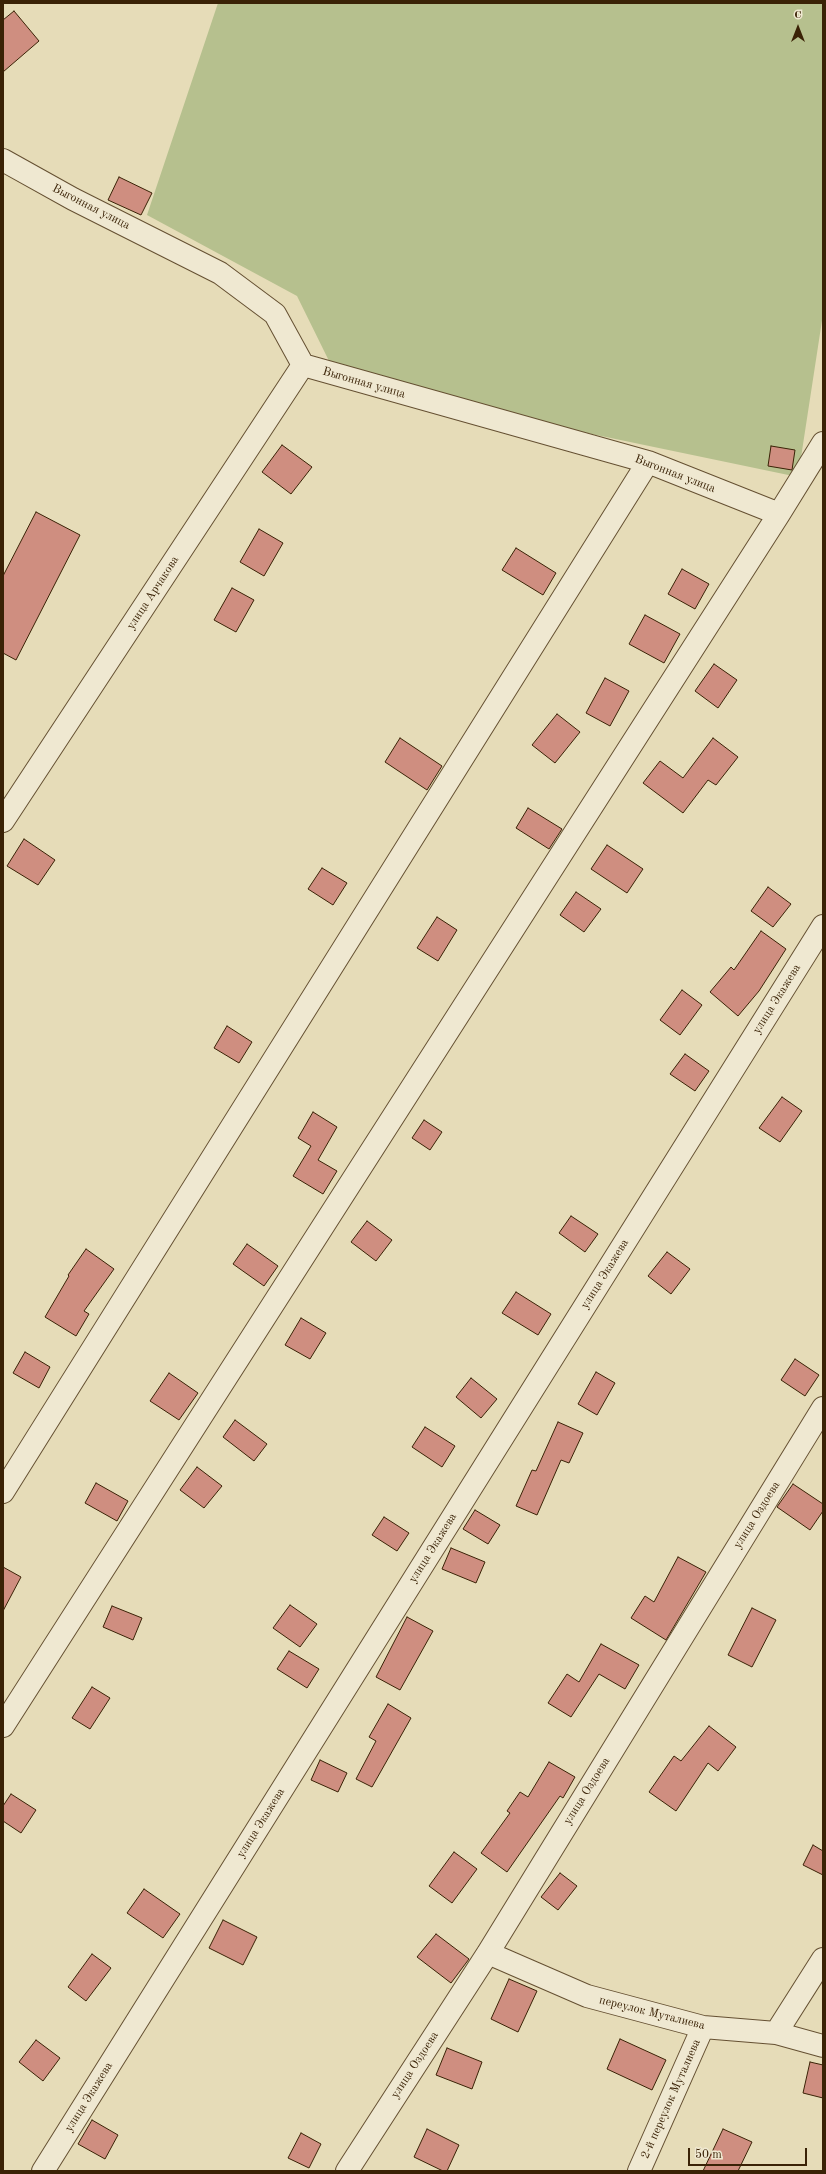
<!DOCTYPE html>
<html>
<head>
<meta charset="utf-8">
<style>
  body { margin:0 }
  #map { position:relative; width:826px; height:2174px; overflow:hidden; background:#e6dcb8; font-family:"Old Standard TT",serif }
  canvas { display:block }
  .frame { position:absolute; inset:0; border:4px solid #3a2206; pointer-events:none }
  .north { position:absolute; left:778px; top:8px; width:40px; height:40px; -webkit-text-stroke:3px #efe8d1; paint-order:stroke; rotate:0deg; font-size:11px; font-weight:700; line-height:16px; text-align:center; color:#3a2206 }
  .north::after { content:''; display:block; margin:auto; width:14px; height:18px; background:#3a2206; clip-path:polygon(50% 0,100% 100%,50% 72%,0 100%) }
  .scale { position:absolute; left:688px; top:2148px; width:119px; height:18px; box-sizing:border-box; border:2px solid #3a2206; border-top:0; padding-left:5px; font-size:12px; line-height:14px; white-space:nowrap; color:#3a2206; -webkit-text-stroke:3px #efe8d1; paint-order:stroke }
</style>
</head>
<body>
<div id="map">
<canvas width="826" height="2174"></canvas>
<div class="frame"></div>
<div class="north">С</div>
<div class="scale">50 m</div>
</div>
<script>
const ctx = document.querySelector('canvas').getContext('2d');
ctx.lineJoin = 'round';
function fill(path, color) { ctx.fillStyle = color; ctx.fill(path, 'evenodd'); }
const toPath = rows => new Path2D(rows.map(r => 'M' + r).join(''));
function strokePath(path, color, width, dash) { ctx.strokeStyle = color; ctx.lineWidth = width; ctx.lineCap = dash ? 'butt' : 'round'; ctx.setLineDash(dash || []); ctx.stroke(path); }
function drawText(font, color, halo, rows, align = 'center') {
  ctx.font = font + ' "Old Standard TT",serif'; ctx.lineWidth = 3.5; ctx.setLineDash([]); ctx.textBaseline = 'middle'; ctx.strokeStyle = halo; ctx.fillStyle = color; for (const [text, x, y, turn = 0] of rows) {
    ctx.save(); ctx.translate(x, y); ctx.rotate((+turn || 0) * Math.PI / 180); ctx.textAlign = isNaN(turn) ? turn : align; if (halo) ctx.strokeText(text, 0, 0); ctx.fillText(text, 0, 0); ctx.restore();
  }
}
fill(toPath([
  [218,3,823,3,823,314,798,477,342,382,331,365,297,296,147,215]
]), '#b6c08e');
const building = toPath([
  [14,11,39,41,3,72,3,20,14,11],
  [119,177,152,193,141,215,108,200,119,177],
  [282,445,312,467,291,494,262,472,282,445],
  [771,446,795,450,792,470,768,466,771,446],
  [36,512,80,535,16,660,3,653,3,576,36,512],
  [259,529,283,543,264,576,240,562,259,529],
  [516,548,556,573,543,595,502,570,516,548],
  [682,569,709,584,695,609,668,594,682,569],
  [232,588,254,600,236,632,214,620,232,588],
  [645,615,680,634,664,663,629,644,645,615],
  [714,664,737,680,718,708,695,691,714,664],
  [605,678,629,691,610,726,586,713,605,678],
  [557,714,580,732,555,763,532,745,557,714],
  [400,738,442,766,427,790,385,762,400,738],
  [713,738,738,757,716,785,708,780,683,813,643,783,660,761,683,778,713,738],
  [528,808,562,829,549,849,516,828,528,808],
  [24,839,55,860,38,885,7,866,24,839],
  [607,845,643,869,627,893,591,869,607,845],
  [322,868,347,883,333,905,308,889,322,868],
  [768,887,791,904,773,927,751,911,768,887],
  [576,892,601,909,584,932,560,915,576,892],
  [437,917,457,930,438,961,417,948,437,917],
  [761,931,786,949,759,991,738,1016,710,992,731,967,734,970,761,931],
  [682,990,702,1005,680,1035,660,1020,682,990],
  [227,1026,252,1042,239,1063,214,1048,227,1026],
  [685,1054,709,1071,695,1091,670,1074,685,1054],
  [782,1097,802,1111,780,1142,759,1128,782,1097],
  [313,1112,337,1127,318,1160,337,1171,323,1194,293,1176,311,1146,298,1138,313,1112],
  [424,1120,442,1132,430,1150,412,1138,424,1120],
  [571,1216,598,1234,585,1252,559,1233,571,1216],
  [367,1221,392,1240,376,1261,351,1242,367,1221],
  [247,1244,278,1266,264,1286,233,1264,247,1244],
  [86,1249,114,1269,84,1311,89,1314,76,1336,45,1317,69,1276,68,1275,86,1249],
  [667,1252,690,1269,671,1294,648,1276,667,1252],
  [516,1292,551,1314,538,1335,502,1313,516,1292],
  [301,1318,326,1333,310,1359,285,1345,301,1318],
  [25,1352,50,1367,39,1388,13,1373,25,1352],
  [795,1359,819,1375,805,1396,781,1380,795,1359],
  [596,1372,615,1383,597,1415,578,1404,596,1372],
  [169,1373,198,1393,179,1420,150,1401,169,1373],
  [471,1378,497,1399,481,1418,456,1397,471,1378],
  [235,1420,267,1444,254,1461,223,1437,235,1420],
  [558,1422,583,1433,569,1463,561,1460,537,1515,516,1506,532,1470,536,1471,558,1422],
  [425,1427,455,1446,442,1467,412,1447,425,1427],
  [197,1467,222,1486,204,1508,180,1490,197,1467],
  [96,1483,128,1501,117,1521,85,1503,96,1483],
  [793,1484,823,1504,823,1511,810,1530,777,1507,793,1484],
  [475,1510,500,1525,488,1544,463,1529,475,1510],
  [384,1517,409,1533,397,1551,372,1535,384,1517],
  [451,1548,485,1562,476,1583,442,1569,451,1548],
  [678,1557,706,1572,666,1640,631,1618,645,1596,654,1602,678,1557],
  [3,1567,21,1577,3,1611,3,1567],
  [290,1605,317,1624,300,1647,273,1628,290,1605],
  [112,1606,142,1618,133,1640,103,1627,112,1606],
  [752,1608,776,1620,752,1667,728,1655,752,1608],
  [407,1617,433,1631,400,1690,376,1677,407,1617],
  [601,1644,639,1665,625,1689,599,1674,571,1717,548,1703,567,1674,579,1682,601,1644],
  [289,1651,319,1669,307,1688,277,1669,289,1651],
  [92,1687,110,1698,90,1729,72,1718,92,1687],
  [388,1704,411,1718,372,1787,356,1779,376,1741,369,1737,388,1704],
  [709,1726,736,1747,718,1771,708,1763,676,1811,649,1792,674,1756,681,1761,709,1726],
  [320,1760,347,1773,338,1792,311,1780,320,1760],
  [549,1762,575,1777,563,1798,560,1796,507,1872,481,1853,510,1813,507,1811,520,1792,528,1797,549,1762],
  [11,1794,36,1810,21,1833,3,1821,3,1806,11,1794],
  [813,1845,823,1851,823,1875,803,1865,813,1845],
  [454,1852,477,1869,452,1903,429,1886,454,1852],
  [560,1873,577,1886,558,1910,541,1897,560,1873],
  [144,1889,180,1914,163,1938,127,1913,144,1889],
  [223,1920,257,1937,243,1965,209,1948,223,1920],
  [436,1934,469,1959,451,1983,417,1957,436,1934],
  [92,1954,111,1968,86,2001,68,1987,92,1954],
  [509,1979,537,1991,518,2032,491,2019,509,1979],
  [620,2039,666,2060,652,2090,607,2069,620,2039],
  [36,2040,60,2058,43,2081,19,2062,36,2040],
  [447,2048,482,2062,472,2089,436,2075,447,2048],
  [810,2062,823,2065,823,2098,803,2093,810,2062],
  [92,2120,118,2135,105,2159,78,2144,92,2120],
  [427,2129,459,2145,447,2171,443,2171,414,2157,427,2129],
  [723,2129,752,2142,738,2171,703,2171,723,2129],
  [301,2133,321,2144,309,2168,288,2158,301,2133]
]);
fill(building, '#cf8e80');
strokePath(building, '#3a2206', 1);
const minor = toPath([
  [3,160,73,199,220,273,275,314,303,365,648,462,779,514],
  [3,821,303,365],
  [3,1492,648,462],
  [3,1726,779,514,823,443],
  [488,1953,587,1996,703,2027,776,2033,823,2046],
  [776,2033,823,1959],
  [43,2171,823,926],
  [347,2171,488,1953,823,1408],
  [639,2171,703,2027]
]);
strokePath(minor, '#655032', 24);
strokePath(minor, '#efe8d1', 22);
drawText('12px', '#3a2206', '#efe8d1', [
  ["Выгонная улица",91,207,27],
  ["Выгонная улица",364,383,16],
  ["Выгонная улица",675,474,21],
  ["улица Арчакова",153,593,-57],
  ["улица Экажева",777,999,-58],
  ["улица Экажева",605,1274,-58],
  ["улица Оздоева",757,1515,-58],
  ["улица Экажева",433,1548,-58],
  ["улица Оздоева",587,1791,-58],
  ["улица Экажева",261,1823,-58],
  ["переулок Муталиева",652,2013,14],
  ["улица Оздоева",415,2065,-57],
  ["улица Экажева",89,2097,-58],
  ["2-й переулок Муталиева",671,2099,-66]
]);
</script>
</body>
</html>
